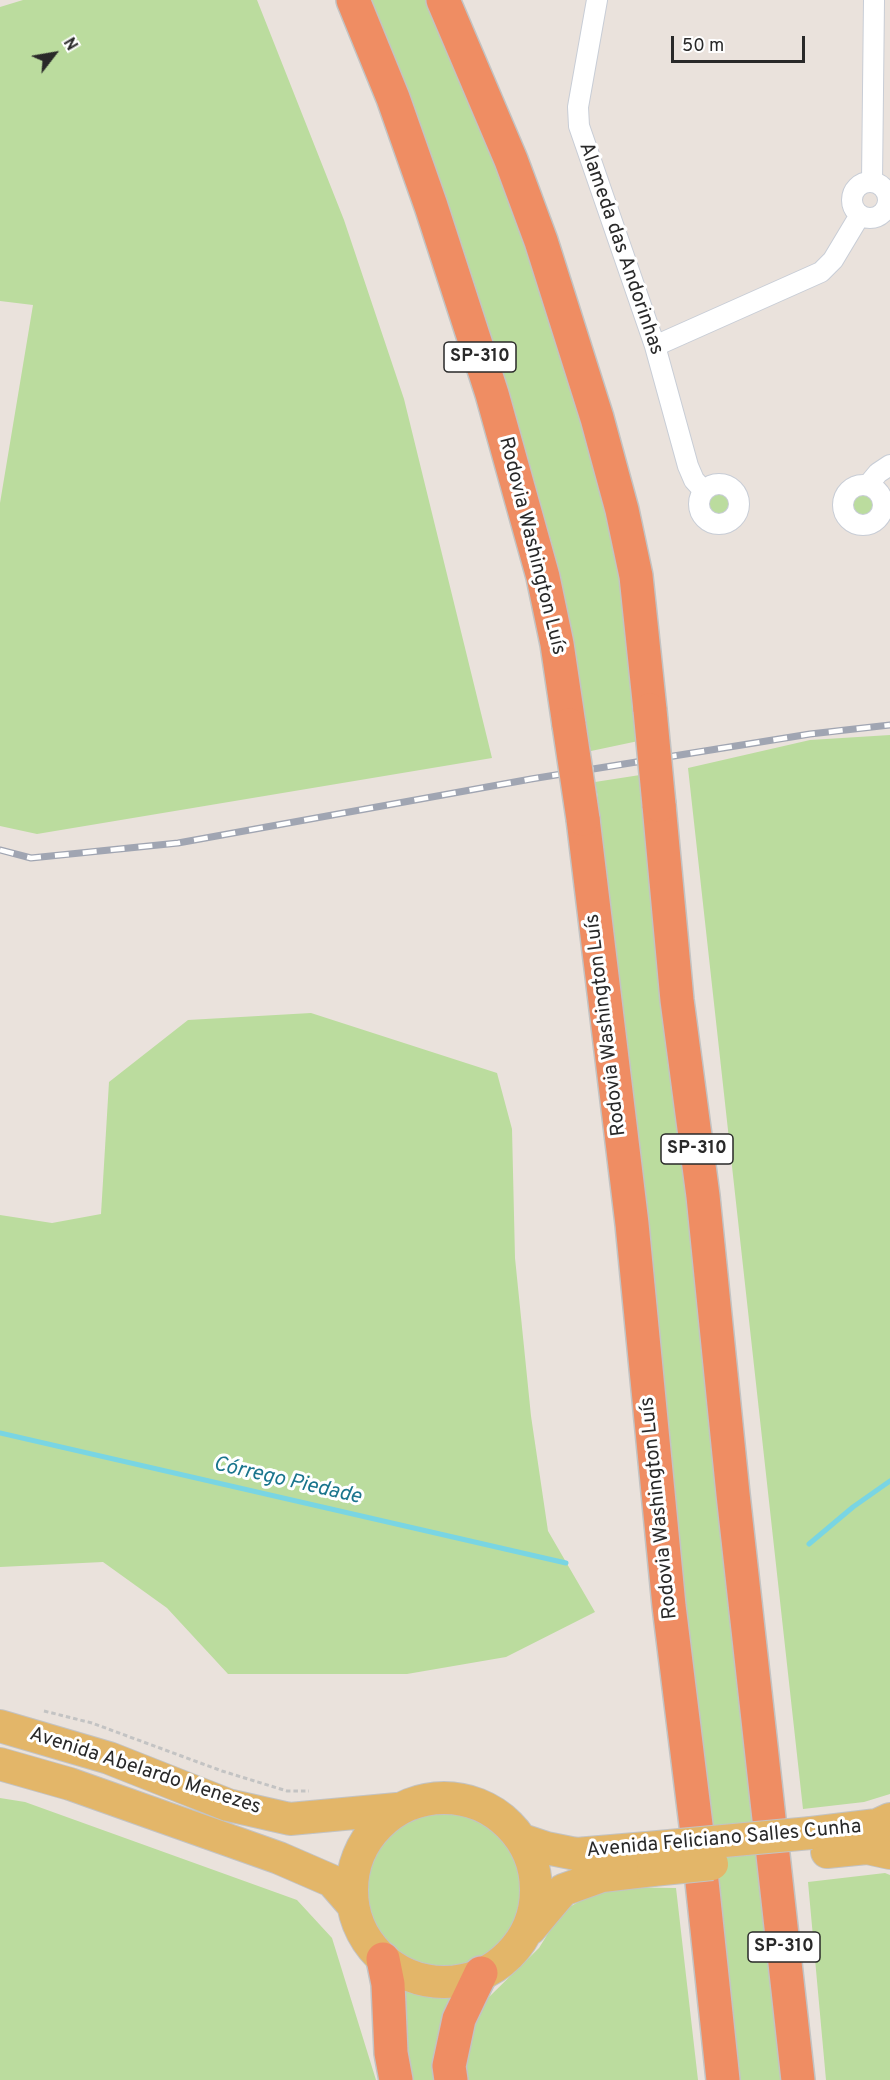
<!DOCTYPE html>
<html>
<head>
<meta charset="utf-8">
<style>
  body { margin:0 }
  #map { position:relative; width:890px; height:2080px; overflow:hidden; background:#eae2dc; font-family:Overpass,sans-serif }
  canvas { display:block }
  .north { position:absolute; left:24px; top:24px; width:60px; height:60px; -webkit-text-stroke:4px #fff; paint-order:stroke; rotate:59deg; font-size:16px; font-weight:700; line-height:24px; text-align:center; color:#292929 }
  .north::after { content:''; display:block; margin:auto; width:21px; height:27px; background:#292929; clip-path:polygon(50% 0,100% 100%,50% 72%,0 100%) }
  .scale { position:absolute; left:671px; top:36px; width:134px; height:27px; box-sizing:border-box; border:3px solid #292929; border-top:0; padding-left:8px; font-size:18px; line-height:21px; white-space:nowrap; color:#292929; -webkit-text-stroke:4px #fff; paint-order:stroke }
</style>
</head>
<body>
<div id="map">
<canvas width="890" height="2080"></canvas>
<div class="north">N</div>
<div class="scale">50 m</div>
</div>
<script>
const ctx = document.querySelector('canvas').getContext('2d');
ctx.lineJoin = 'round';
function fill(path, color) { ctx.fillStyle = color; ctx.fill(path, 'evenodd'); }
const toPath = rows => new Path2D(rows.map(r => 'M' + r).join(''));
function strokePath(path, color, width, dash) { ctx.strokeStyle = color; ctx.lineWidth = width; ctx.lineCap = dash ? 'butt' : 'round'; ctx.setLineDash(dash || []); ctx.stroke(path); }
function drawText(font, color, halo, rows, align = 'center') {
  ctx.font = font + ' Overpass,sans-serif'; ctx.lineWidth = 6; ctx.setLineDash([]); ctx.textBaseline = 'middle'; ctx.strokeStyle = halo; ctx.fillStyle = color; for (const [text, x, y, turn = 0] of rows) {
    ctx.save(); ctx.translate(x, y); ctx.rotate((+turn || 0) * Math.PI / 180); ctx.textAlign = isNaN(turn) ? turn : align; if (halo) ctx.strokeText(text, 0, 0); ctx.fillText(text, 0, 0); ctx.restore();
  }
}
fill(toPath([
  [23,0,257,0,344,220,404,399,492,758,37,834,0,826,0,503,33,305,0,301,0,7],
  [365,0,432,0,546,279,627,584,643,740,591,751,587,734,583,728],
  '852 504a11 11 0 1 1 22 0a11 11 0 1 1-22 0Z',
  '708 504a11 11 0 1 1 22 0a11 11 0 1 1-22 0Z',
  [890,735,890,1794,864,1802,803,1809,688,768,810,740],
  [640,775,788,2080,735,2080,594,800,598,798,595,782],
  [311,1013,497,1073,512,1129,515,1258,531,1416,548,1531,595,1612,506,1657,407,1674,228,1674,167,1608,103,1562,0,1567,0,1215,52,1223,101,1214,109,1082,188,1020],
  [0,1798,25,1802,297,1900,332,1938,376,2080,0,2080],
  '359 1890a84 84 0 1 1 168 0a84 84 0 1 1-168 0Z',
  [885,1873,890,1875,890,2080,826,2080,808,1882],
  [606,1887,676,1888,698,2080,464,2080,472,2021,489,1997,539,1948,562,1911],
  [396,1973,414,1981,434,1986,454,1987,467,1983,448,2080,401,2080]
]), '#bbdc9e');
strokePath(toPath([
  [0,1433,566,1563],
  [809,1544,853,1507,890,1481]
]), '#79d5e3', 5);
const minor = toPath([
  [597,0,578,107,579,126,655,346,688,466,694,480,704,491],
  [872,182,874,0],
  '852 200a18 18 0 1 1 36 0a18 18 0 1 1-36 0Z',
  [655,346,821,272,833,260,860,215],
  '699 504a20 20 0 1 1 40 0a20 20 0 1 1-40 0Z',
  '843 505a20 20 0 1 1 40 0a20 20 0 1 1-40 0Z',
  [868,485,878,473,890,465]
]);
const primary = toPath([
  [0,1726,109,1758,228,1805,290,1819,397,1809],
  [0,1764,70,1784,279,1858,332,1881,352,1904],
  '352 1890a92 92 0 1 1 184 0a92 92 0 1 1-184 0Z',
  [811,1833,877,1825,890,1819],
  [522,1840,546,1848,576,1854,647,1848],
  [827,1852,867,1848,890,1853],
  [530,1929,563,1890,602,1876,653,1870]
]);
const motorway = toPath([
  [353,0,393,98,431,206,492,394,543,577,557,644,569,725],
  [443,0,511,160,541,241,597,418,622,510,636,576,650,710],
  [659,805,677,1000,703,1196,733,1494,798,2080],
  [583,819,632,1224,669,1606,696,1825,723,2080],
  [383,1959,388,1984,391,2053,396,2080],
  [451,2080,449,2066,459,2019,481,1973]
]);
strokePath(minor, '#c8cdd6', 22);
strokePath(primary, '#c3c3c3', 34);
strokePath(motorway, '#c3c3c3', 36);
strokePath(toPath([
  [44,1711,92,1723,222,1771,287,1791,309,1791]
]), '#c3c3c3', 3, [4.5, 3]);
strokePath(minor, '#fff', 20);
strokePath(primary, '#e3b669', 32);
strokePath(motorway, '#ef8d63', 33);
const rail = toPath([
  [0,850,31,858,178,843,531,779,810,734,890,725]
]);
strokePath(rail, '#a0a5b2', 7);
strokePath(rail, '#fff', 4.5, [14]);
const primaryBridge = toPath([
  [647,1848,811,1833],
  [653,1870,712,1864]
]);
const motorwayBridge = toPath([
  [650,710,659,805],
  [569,725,583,819]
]);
strokePath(primaryBridge, '#c3c3c3', 34, []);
strokePath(motorwayBridge, '#c3c3c3', 36, []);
strokePath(primaryBridge, '#e3b669', 32);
strokePath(motorwayBridge, '#ef8d63', 33);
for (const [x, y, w] of [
  [480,357,72],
  [697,1149,72],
  [784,1947,72]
]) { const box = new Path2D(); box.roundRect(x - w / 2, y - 15, w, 30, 4.5); ctx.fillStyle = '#fff'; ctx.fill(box); strokePath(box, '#292929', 1.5); }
drawText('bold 18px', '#292929', null, [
  ["SP-310",480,357],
  ["SP-310",697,1149],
  ["SP-310",784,1947]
]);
drawText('20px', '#292929', '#fff', [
  ["Alameda das Andorinhas",620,249,71],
  ["Rodovia Washington Luís",531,546,76],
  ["Rodovia Washington Luís",607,1025,-97],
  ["Rodovia Washington Luís",660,1508,-96],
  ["Avenida Abelardo Menezes",145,1772,18],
  ["Avenida Feliciano Salles Cunha",724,1840,-5]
]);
drawText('italic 21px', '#1a758d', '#fff', [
  ["Córrego Piedade",287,1482,13]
]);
</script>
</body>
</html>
